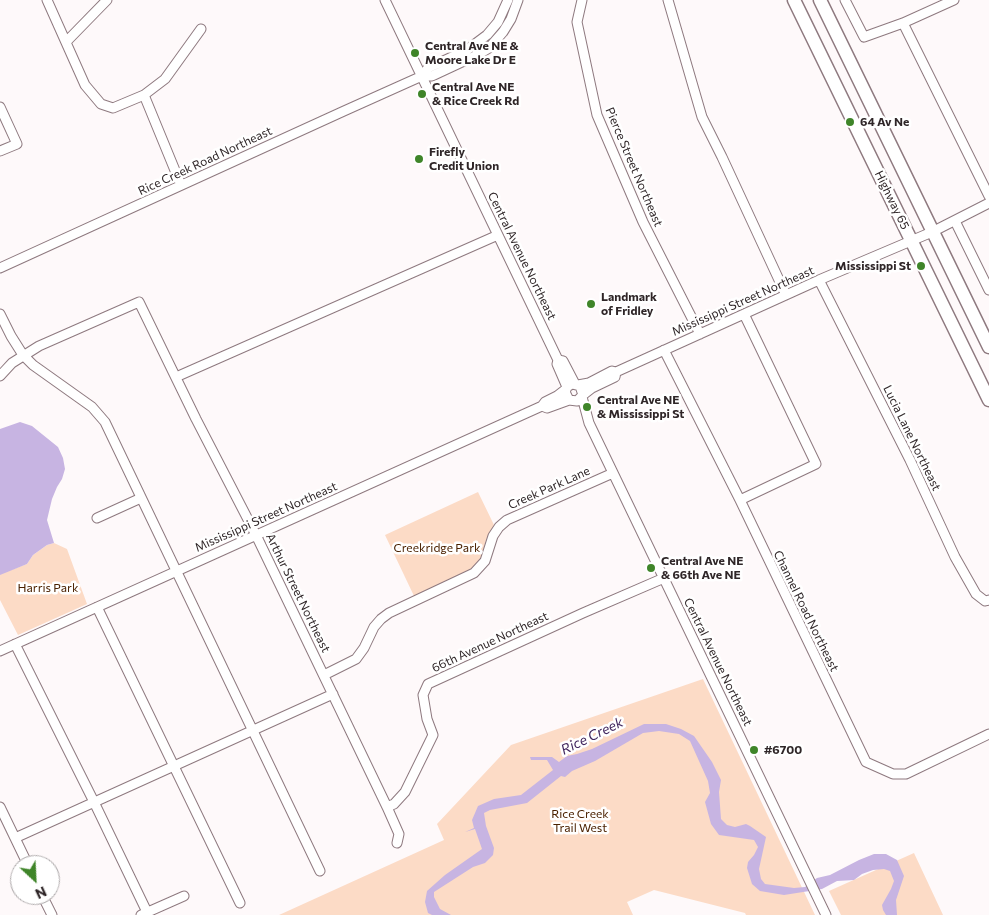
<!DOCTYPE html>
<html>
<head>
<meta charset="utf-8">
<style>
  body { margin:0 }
  #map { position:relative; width:989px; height:915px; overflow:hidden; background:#fef9fa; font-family:Commissioner,sans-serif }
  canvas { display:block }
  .north { position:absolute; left:10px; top:855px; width:50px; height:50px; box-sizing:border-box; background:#fff; border:1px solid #aca8a9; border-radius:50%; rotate:155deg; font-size:14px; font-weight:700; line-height:20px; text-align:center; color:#2f2628 }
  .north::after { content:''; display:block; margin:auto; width:18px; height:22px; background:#3f8529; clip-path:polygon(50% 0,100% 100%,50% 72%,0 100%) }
</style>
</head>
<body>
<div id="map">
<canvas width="989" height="915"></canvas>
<div class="north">N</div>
</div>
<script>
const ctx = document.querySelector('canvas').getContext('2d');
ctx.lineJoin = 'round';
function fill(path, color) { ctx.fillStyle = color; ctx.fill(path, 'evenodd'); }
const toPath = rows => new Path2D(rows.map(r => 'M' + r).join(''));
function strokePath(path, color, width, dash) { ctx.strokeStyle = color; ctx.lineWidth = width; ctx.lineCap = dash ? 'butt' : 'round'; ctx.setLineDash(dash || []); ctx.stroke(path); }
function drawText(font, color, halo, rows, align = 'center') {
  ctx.font = font + ' Commissioner,sans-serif'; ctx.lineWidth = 5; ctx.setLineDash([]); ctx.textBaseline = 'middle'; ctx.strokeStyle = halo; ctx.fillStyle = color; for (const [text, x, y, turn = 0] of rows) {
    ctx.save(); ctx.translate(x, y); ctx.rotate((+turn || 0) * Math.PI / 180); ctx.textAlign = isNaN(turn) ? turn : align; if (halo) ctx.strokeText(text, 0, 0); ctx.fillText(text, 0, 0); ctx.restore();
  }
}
fill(toPath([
  [478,492,494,525,486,540,481,558,471,569,414,596,385,535],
  [54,543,67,549,87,604,18,635,0,600,0,574,27,564,33,555,47,545],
  [703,679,815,915,746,915,745,913,654,890,627,902,633,915,279,915,444,840,437,824,511,745],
  [914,853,943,915,841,915,829,891]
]), '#fcdbc6');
fill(toPath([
  [20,422,32,426,58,447,63,458,65,469,62,479,57,487,52,499,47,520,54,543,47,545,33,555,27,564,0,575,0,429],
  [644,724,666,724,681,729,694,736,712,762,721,780,719,792,721,819,727,825,735,827,746,824,750,826,766,837,759,869,761,879,765,884,794,888,805,887,817,878,830,875,859,860,874,854,886,854,897,860,904,876,896,900,897,915,886,915,883,910,882,905,891,889,894,881,890,871,884,869,873,870,862,874,854,880,837,881,822,889,784,895,760,891,752,884,747,868,748,862,754,855,758,847,754,840,719,835,711,824,705,802,710,793,708,781,690,741,679,734,659,731,643,733,595,761,572,771,565,777,561,776,527,803,490,810,484,813,486,826,494,848,493,855,485,863,473,867,434,892,434,897,440,909,451,915,432,915,428,913,425,902,427,891,445,875,482,849,475,829,465,832,474,828,472,820,478,806,494,799,521,795,553,770,547,760,531,760,530,757,552,757,559,762,567,756,577,754,592,749]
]), '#c7b4e2');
const minor = toPath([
  [47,0,85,85,101,104,113,108,144,95,165,79,201,29],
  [385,0,558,360,557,364,567,387],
  [582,0,577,22,597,115,643,222,700,334],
  [668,0,702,117,722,157,786,295],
  [845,0,864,37,903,23,954,0],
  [903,23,989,196],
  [66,42,107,0],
  [422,76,428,68,467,50,487,35,498,22,508,0],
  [144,95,181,185],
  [0,107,17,144,0,151],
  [955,221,989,290],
  [0,268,344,111,422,76,432,76,477,55,489,48,503,32,511,19,518,0],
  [819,280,910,460,955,557,976,594,985,601,989,600],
  [0,314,11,336,23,355,33,365,92,407,105,422,320,871],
  [664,350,740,500,866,762,893,774,906,774,989,734],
  [558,360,563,361,575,384],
  [0,376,12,363,39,346,139,302,196,419,256,535,387,807,399,834,397,843],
  [176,377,498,235],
  [578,385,589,383,612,371,616,372,819,280,932,232,989,203],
  [583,395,592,388,615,377,616,372],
  [582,397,589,423,826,915],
  [542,406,547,408,569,400,577,401,583,395,580,386,572,384,567,387,565,392,569,400],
  [740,500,816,464,744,314],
  [97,518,141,498],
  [97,607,240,903],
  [15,644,94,802,147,912],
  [0,651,542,406,545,402,557,396,566,389],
  [324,675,356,659,364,648,374,627,381,619,389,613,474,573,485,561,493,536,499,527,507,520,613,473],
  [0,807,28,865],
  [387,807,394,804,405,792,433,735,427,719,423,695,428,684,583,613,664,578],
  [15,838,333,694],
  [42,895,52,915],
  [141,915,184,896]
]);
const highway = toPath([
  [794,0,989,400],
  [820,0,989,347]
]);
strokePath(minor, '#8e797f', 11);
strokePath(highway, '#8e797f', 15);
strokePath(minor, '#fff', 9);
strokePath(highway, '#fff', 12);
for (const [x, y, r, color] of [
  [415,53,5,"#3f8529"],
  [422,94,5,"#3f8529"],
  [850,122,5,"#3f8529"],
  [419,159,5,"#3f8529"],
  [921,266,5,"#3f8529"],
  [591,304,5,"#3f8529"],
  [587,407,5,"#3f8529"],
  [651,568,5,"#3f8529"],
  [754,750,5,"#3f8529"]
]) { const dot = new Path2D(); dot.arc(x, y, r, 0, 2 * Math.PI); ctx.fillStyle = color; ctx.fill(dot); strokePath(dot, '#fff', 2); }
drawText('bold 12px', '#2f2628', '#fff', [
  ["Central Ave NE &",425,46],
  ["Moore Lake Dr E",425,60],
  ["Central Ave NE",432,87],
  ["& Rice Creek Rd",432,101],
  ["64 Av Ne",860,122],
  ["Firefly",429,152],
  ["Credit Union",429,166],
  ["Mississippi St",911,266,"right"],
  ["Landmark",601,297],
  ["of Fridley",601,311],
  ["Central Ave NE",597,400],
  ["& Mississippi St",597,414],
  ["Central Ave NE",661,561],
  ["& 66th Ave NE",661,575],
  ["#6700",764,750]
], 'left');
drawText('12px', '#2f2628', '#fff', [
  ["Rice Creek Road Northeast",205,161,-25],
  ["Pierce Street Northeast",634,167,67],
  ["Highway 65",892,200,64],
  ["Central Avenue Northeast",522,256,64],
  ["Mississippi Street Northeast",743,301,-24],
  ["Lucia Lane Northeast",912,438,64],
  ["Creek Park Lane",549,488,-24],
  ["Mississippi Street Northeast",266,517,-24],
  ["Arthur Street Northeast",298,593,64],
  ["Channel Road Northeast",806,611,64],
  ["66th Avenue Northeast",490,642,-25],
  ["Central Avenue Northeast",718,662,64]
]);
drawText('12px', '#4a2100', '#fff', [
  ["Creekridge Park",437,548],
  ["Harris Park",48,588],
  ["Rice Creek",580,814],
  ["Trail West",580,828]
]);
drawText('italic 14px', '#40255d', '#fff', [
  ["Rice Creek",592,736,-26]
]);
</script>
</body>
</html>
